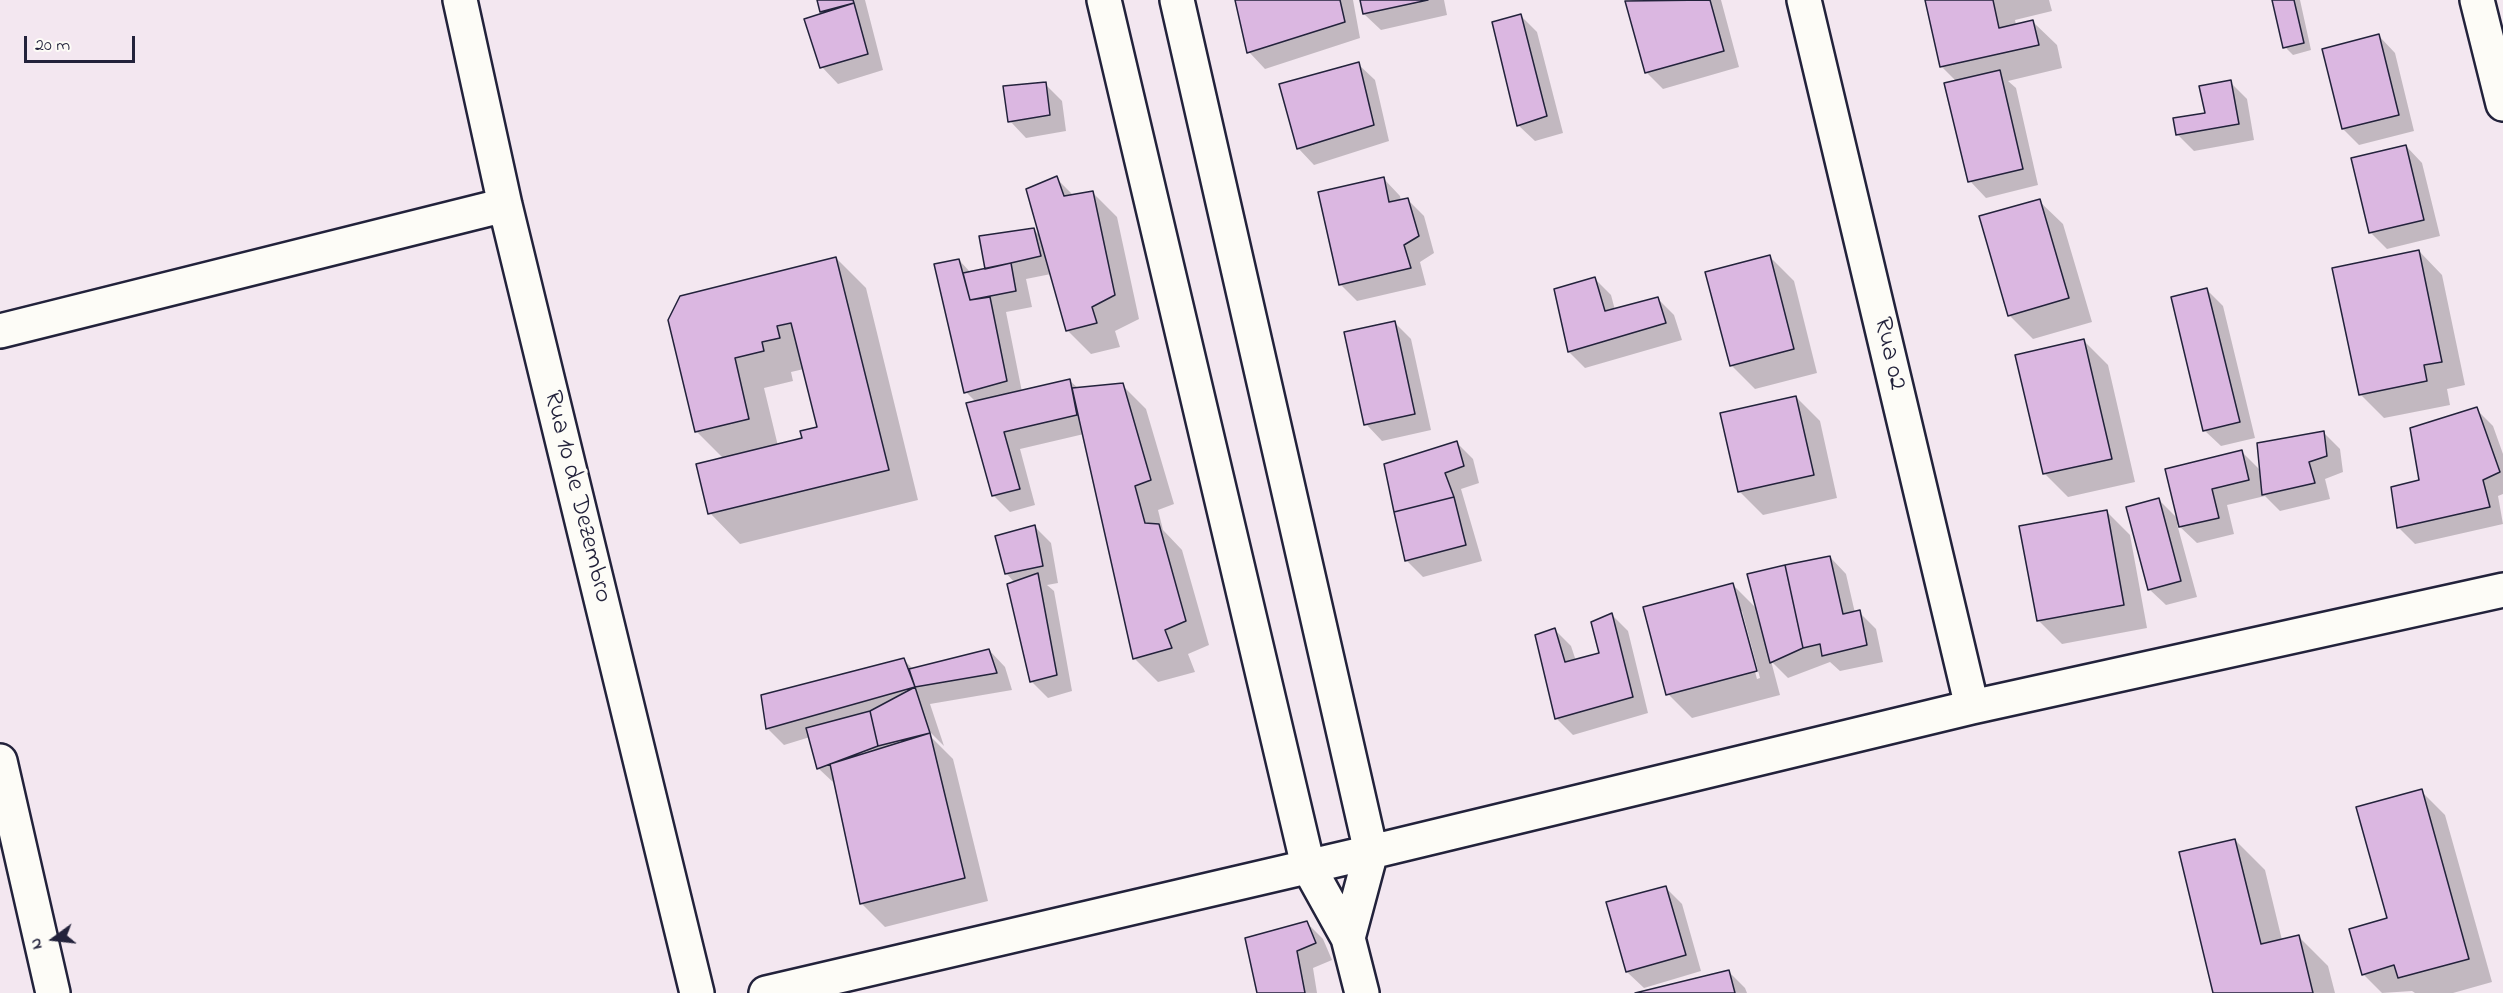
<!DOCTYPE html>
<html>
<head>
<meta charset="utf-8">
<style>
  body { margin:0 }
  #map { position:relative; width:2503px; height:993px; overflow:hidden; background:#f3e7f0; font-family:"Indie Flower",sans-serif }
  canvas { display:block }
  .north { position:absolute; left:24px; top:909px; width:60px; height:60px; -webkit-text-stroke:4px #fdfcf7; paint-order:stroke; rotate:255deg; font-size:16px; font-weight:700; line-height:24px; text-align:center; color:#22223b }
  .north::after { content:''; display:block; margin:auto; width:21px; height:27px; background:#22223b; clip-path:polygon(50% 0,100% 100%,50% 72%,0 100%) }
  .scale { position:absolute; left:24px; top:36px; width:111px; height:27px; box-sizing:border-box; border:3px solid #22223b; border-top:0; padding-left:8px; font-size:18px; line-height:21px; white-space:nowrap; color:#22223b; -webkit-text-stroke:4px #fdfcf7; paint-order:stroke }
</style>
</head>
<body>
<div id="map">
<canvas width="2503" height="993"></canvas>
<div class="north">N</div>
<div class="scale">20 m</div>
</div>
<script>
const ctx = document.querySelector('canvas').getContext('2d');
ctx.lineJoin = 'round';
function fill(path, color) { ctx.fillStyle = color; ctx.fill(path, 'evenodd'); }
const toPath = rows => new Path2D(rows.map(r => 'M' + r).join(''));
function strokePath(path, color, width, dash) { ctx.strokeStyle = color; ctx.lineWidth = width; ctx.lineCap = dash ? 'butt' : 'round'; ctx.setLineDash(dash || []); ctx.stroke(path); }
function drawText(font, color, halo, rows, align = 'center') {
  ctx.font = font + ' "Indie Flower",sans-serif'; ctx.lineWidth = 6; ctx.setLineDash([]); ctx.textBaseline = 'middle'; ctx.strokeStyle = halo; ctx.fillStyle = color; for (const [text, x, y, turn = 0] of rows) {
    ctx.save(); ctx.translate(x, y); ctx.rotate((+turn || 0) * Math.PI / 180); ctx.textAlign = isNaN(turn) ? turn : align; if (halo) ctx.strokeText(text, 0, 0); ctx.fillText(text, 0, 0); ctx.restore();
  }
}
fill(toPath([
  [818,0,865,0,883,70,838,84,822,67,824,14],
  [1236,0,1353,0,1360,38,1265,69,1249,52],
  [1361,0,1444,0,1447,15,1381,30,1364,14],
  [1633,0,1721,0,1739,67,1663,89,1646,72,1627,2],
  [1926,0,2049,0,2052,11,2015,20,2016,25,2033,22,2057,45,2062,68,2008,81,2016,88,2038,185,1986,198,1970,181,1957,82,1942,67],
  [2274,0,2300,0,2311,50,2293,55,2285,47],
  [1520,15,1537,32,1563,133,1535,141,1518,125],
  [2379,36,2395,53,2414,131,2359,145,2343,129],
  [1358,64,1375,80,1389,141,1314,165,1298,148],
  [2230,82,2247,99,2254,140,2194,151,2178,135,2206,114],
  [1045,84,1062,101,1066,131,1026,138,1010,121],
  [2406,146,2422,163,2440,236,2387,249,2371,233,2352,159],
  [1056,178,1074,196,1093,193,1117,217,1139,319,1115,331,1120,347,1091,354,1067,330,1051,274,1026,279,1032,307,1006,312,1022,392,1070,381,1079,389,1122,385,1146,409,1174,504,1158,510,1163,530,1182,550,1209,645,1188,654,1195,672,1158,682,1134,658,1084,434,1020,449,1035,505,1010,512,994,496,968,404,976,402,966,392,959,260,971,273,986,270,1033,229,1041,237],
  [1384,179,1400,196,1401,201,1408,200,1424,216,1434,253,1420,262,1426,285,1357,301,1341,285,1320,193],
  [2039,201,2063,224,2092,322,2033,339,2009,315],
  [2419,251,2442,275,2465,385,2447,389,2450,405,2384,418,2360,394],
  [1770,257,1794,281,1817,373,1755,389,1731,365],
  [836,258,866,288,918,500,740,544,710,513,724,459,697,432,669,320],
  [804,369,819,428,804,439,778,446,764,388,793,381,791,372],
  [1595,279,1611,295,1615,310,1657,298,1674,315,1682,340,1585,368,1569,352],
  [2207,290,2223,306,2255,438,2221,446,2204,430],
  [1394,322,1411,339,1431,430,1382,441,1366,424],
  [2084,341,2108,365,2135,482,2068,497,2044,473],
  [1796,397,1820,421,1837,498,1763,515,1739,491],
  [2476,409,2493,426,2503,454,2503,494,2498,496,2503,524,2415,544,2398,527,2421,481],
  [2324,433,2340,449,2343,472,2325,479,2330,499,2280,511,2265,496,2227,505,2234,534,2197,543,2177,524,2197,597,2166,605,2149,589,2159,500,2178,519,2242,452,2261,471],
  [1457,443,1473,459,1479,483,1461,489,1482,561,1423,577,1406,560],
  [2106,511,2130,535,2147,628,2062,644,2038,620],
  [1035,527,1051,543,1058,583,1047,585,1054,591,1072,691,1048,698,1031,681,1015,583,1006,573],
  [1830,557,1846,574,1855,613,1859,612,1876,629,1883,662,1840,671,1830,662,1788,678,1771,661,1780,695,1692,718,1668,694,1733,585,1758,610],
  [1739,611,1742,611,1760,678,1757,679],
  [1612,615,1628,631,1648,713,1573,735,1556,718,1555,630,1571,646,1576,661,1601,654],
  [989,650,1005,667,1012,690,930,704,944,746,928,730,928,734,953,759,988,901,885,927,861,903,835,784,818,768,810,737,784,745,767,728,904,660,914,670],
  [2421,791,2445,815,2492,982,2453,993,2415,993,2412,991,2382,993,2363,974,2389,919],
  [2235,840,2265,870,2282,940,2298,936,2328,966,2335,993,2214,993],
  [1665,887,1682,904,1701,971,1644,988,1627,972],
  [1307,923,1323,939,1332,960,1313,968,1317,993,1259,993],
  [1729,972,1745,988,1747,993,1642,993]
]), '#0003');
const building = toPath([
  [817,0,853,0,854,3,820,12,817,0],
  [1235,0,1340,0,1345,22,1247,53,1235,0],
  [1360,0,1428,0,1363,14,1360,0],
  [1710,0,1724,51,1645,73,1625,1,1710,0],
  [1925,0,1993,0,1999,28,2033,20,2039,45,1940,67,1925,0],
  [2272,0,2294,0,2304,43,2283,48,2272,0],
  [854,3,868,54,820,68,804,19,854,3],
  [1521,14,1547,116,1517,126,1492,22,1521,14],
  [2379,34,2399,115,2342,129,2322,49,2379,34],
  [1359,62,1374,125,1297,149,1279,84,1359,62],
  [2000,70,2023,169,1968,182,1944,83,2000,70],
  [2231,80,2239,124,2176,135,2173,118,2205,113,2199,86,2231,80],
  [1046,82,1050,115,1008,122,1003,86,1046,82],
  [2406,145,2424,220,2369,233,2351,158,2406,145],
  [1057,176,1064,196,1093,191,1115,295,1092,307,1097,323,1066,331,1026,189,1057,176],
  [1384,177,1389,202,1408,198,1419,236,1404,245,1411,268,1339,285,1318,192,1384,177],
  [2040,199,2069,298,2008,316,1979,216,2040,199],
  [1034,228,1041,256,985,269,979,236,1034,228],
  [2419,250,2442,362,2424,365,2427,381,2359,395,2332,268,2419,250],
  [1770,255,1794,349,1730,366,1705,272,1770,255],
  [836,257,889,470,708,514,696,464,802,438,800,431,817,427,791,323,777,326,780,338,762,342,764,351,735,358,749,419,695,432,668,320,680,296,836,257],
  [959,259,970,300,990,297,1007,381,964,393,934,264,959,259],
  [1011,263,1016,291,970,300,963,273,1011,263],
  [1595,277,1605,311,1658,297,1666,323,1568,352,1554,289,1595,277],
  [2207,288,2240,422,2203,431,2171,297,2207,288],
  [1395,321,1415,414,1364,425,1344,332,1395,321],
  [2084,339,2112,459,2043,474,2015,355,2084,339],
  [1070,379,1077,415,1004,432,1020,489,992,496,966,403,1070,379],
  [1123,383,1151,480,1135,486,1145,523,1159,524,1186,621,1165,630,1172,648,1133,659,1072,388,1123,383],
  [1796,396,1814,475,1738,492,1720,413,1796,396],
  [2477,407,2500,472,2483,480,2490,507,2397,528,2391,487,2419,480,2410,428,2477,407],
  [2324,431,2327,456,2309,462,2315,483,2262,495,2257,443,2324,431],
  [1457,441,1464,466,1445,473,1454,497,1394,512,1384,464,1457,441],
  [2242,450,2249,480,2212,489,2219,518,2179,527,2165,469,2242,450],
  [1454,497,1466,545,1405,561,1394,512,1454,497],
  [2159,498,2181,581,2148,590,2126,507,2159,498],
  [2107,510,2124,605,2037,621,2019,526,2107,510],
  [1035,525,1043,566,1005,574,995,536,1035,525],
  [1830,556,1843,614,1860,610,1867,645,1822,656,1820,644,1803,648,1785,565,1830,556],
  [1785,565,1803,648,1770,663,1747,574,1785,565],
  [1038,573,1057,675,1030,682,1007,584,1038,573],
  [1733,583,1757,671,1666,695,1643,607,1733,583],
  [1612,613,1633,697,1555,719,1535,635,1555,628,1565,662,1599,653,1591,622,1612,613],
  [989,649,997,673,915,687,909,669,989,649],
  [904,658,915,687,766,729,761,695,904,658],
  [915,687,930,733,878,746,870,711,915,687],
  [870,711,878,746,817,769,806,728,870,711],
  [930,733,965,878,860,904,830,764,930,733],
  [2422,789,2469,959,2398,978,2394,965,2362,975,2349,929,2387,918,2356,807,2422,789],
  [2235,839,2261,944,2299,935,2313,993,2213,993,2179,852,2235,839],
  [1666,886,1686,955,1626,972,1606,902,1666,886],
  [1307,921,1316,943,1297,951,1305,993,1257,993,1245,938,1307,921],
  [1729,970,1735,993,1635,993,1729,970]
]);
fill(building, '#dbb7e1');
strokePath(building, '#22223b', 1.5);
const minor = toPath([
  [460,0,505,205,697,993],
  [1104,0,1308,866,1348,938,1362,993],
  [1177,0,1371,852,1348,938],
  [1804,0,1972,707],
  [2477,0,2503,104],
  [0,331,505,205],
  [0,761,53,993],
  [766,993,1371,852,1972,707,2503,590]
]);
strokePath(minor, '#22223b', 38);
strokePath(minor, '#fdfcf7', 33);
drawText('26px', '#22223b', '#fdfcf7', [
  ["Rua 02",1888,354,77],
  ["Rua 10 de Dezembro",576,497,76]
]);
</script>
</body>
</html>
